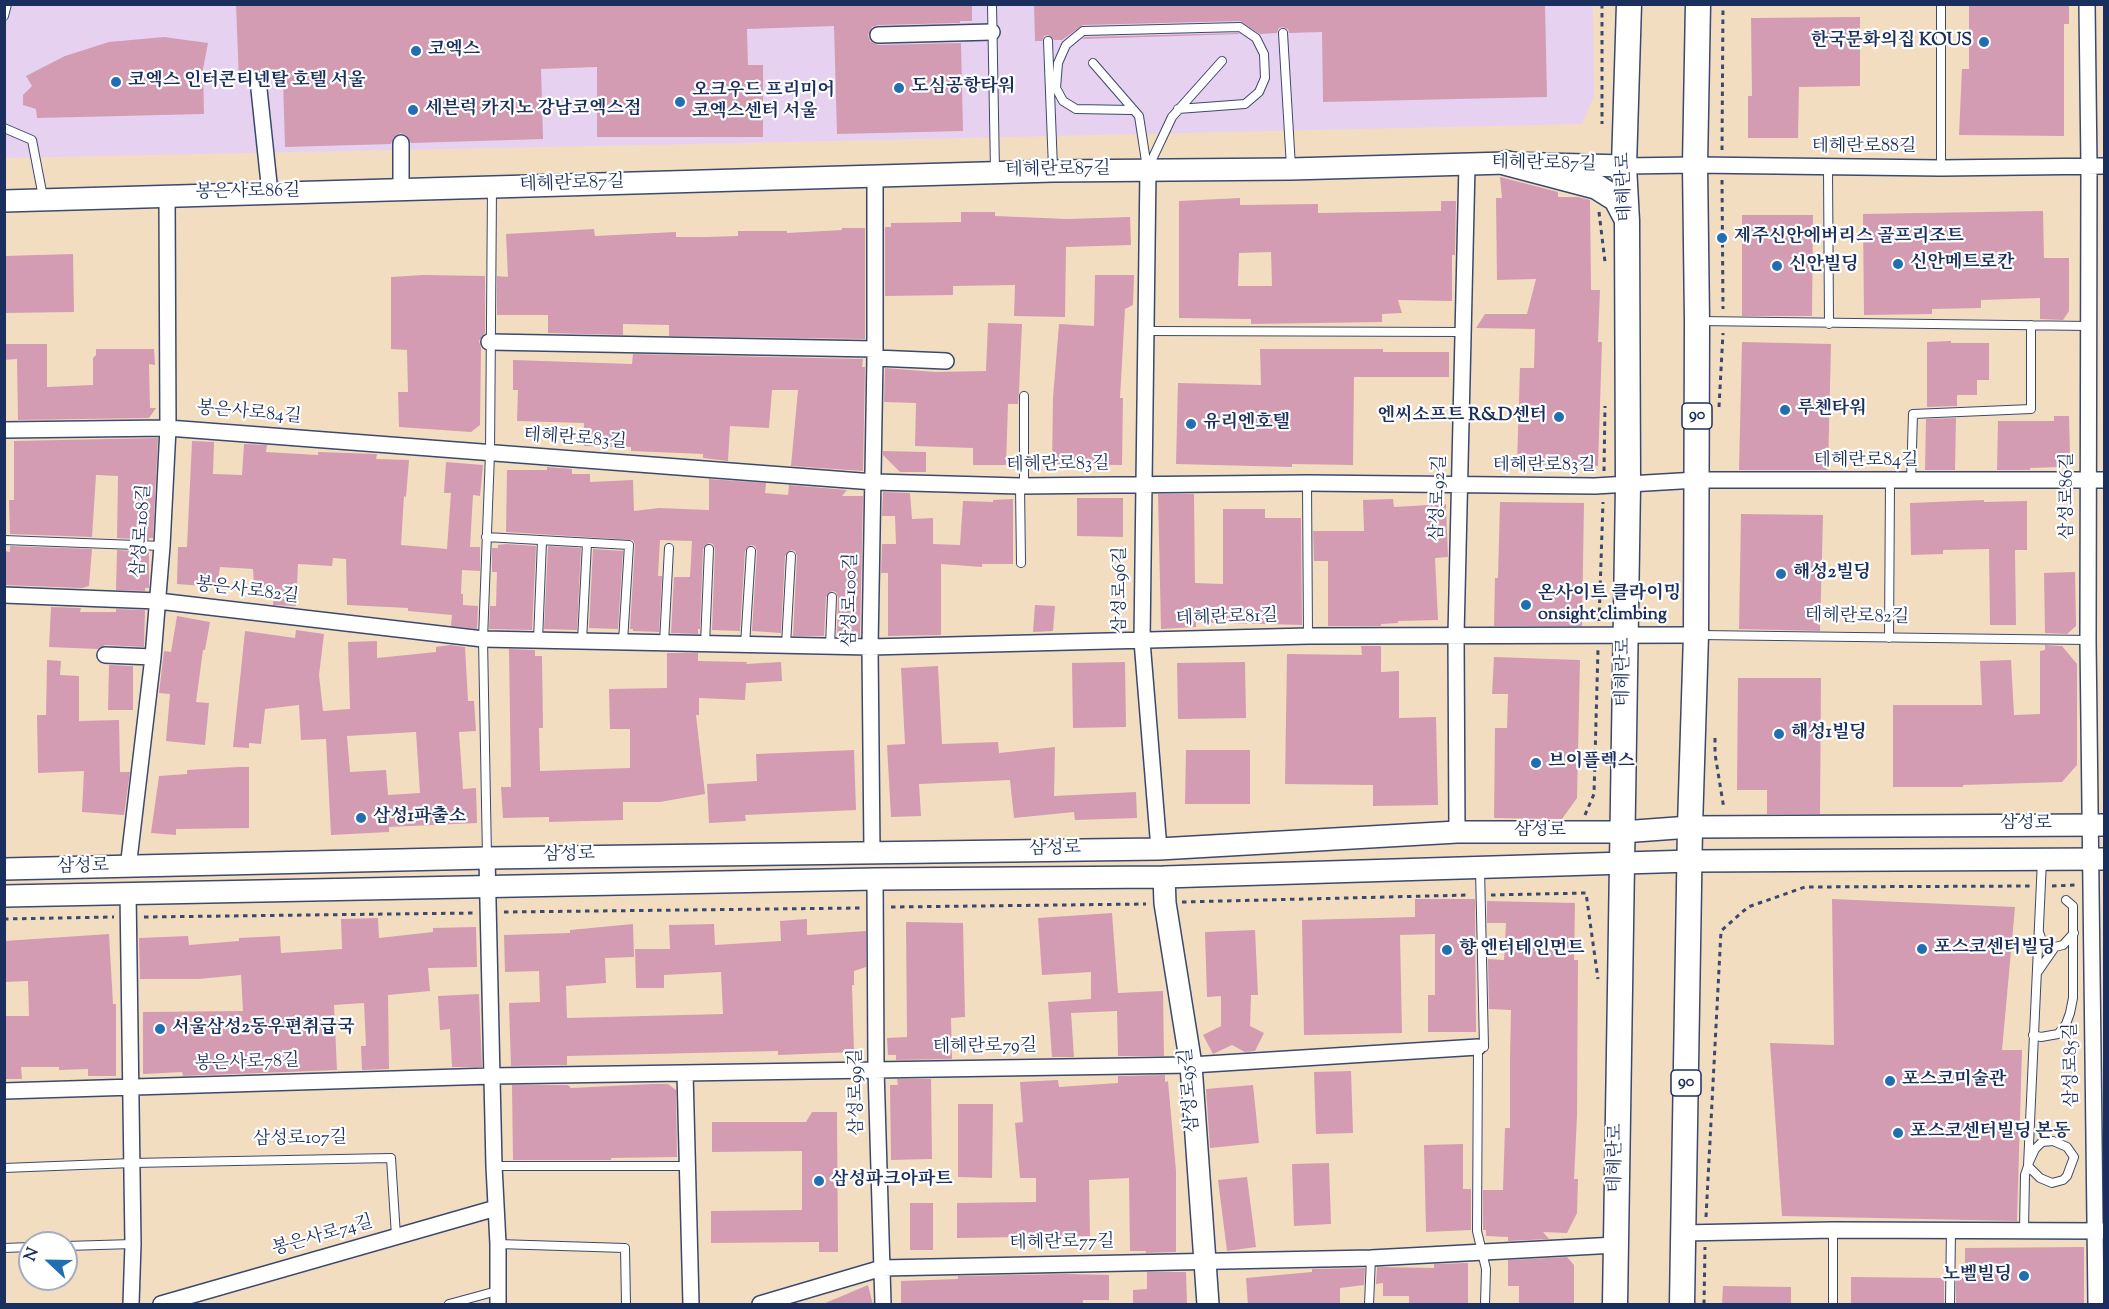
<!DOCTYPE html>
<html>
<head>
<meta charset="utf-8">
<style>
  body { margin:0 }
  #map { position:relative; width:2109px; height:1309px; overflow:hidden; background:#f3ddc0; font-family:"Sorts Mill Goudy",serif }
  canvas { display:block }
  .frame { position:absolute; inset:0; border:6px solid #1b2f5e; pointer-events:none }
  .north { position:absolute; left:18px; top:1231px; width:60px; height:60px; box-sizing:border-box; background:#fff; border:2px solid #a4acbf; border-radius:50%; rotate:292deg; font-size:16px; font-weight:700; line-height:24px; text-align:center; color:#1b2f5e }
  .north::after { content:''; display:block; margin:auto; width:21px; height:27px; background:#1f6fb2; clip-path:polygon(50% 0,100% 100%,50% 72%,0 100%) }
</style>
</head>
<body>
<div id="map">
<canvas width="2109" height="1309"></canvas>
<div class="frame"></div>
<div class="north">N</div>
</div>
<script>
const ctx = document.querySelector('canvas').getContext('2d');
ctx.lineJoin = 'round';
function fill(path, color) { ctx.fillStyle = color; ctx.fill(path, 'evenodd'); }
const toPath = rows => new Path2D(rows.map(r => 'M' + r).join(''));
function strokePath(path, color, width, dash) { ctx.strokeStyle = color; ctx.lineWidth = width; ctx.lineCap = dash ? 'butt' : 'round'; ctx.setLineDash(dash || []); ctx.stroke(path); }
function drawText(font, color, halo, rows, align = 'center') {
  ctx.font = font + ' "Sorts Mill Goudy","Noto Serif KR",serif'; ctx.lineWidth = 4.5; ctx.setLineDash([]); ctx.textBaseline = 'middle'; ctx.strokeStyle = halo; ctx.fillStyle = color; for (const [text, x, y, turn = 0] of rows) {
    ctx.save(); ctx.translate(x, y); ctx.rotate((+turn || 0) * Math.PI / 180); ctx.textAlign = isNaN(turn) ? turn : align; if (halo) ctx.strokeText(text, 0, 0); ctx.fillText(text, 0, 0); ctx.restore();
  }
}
fill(toPath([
  [4,5,1593,5,1594,96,1582,124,743,143,5,158]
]), '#e6d2f0');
fill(toPath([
  [236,4,972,4,972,21,960,21,960,23,878,25,872,27,868,35,870,41,878,45,961,43,963,131,837,134,834,26,747,29,748,65,763,65,763,137,597,137,597,67,541,69,543,139,411,143,406,135,400,133,393,138,391,144,285,147,283,79,268,80,265,74,258,70,252,73,248,80,239,81],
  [1034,4,1545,4,1547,97,1323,102,1322,32,1289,33,1288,29,1283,27,1279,28,1277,33,1260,34,1240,21,1083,25,1062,40,1054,40,1048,35,1044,36,1042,41,1035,41],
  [1969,4,2069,4,2069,24,2064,24,2064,136,1959,135,1962,69,1969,69],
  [1860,17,1860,86,1799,87,1798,138,1748,138,1748,96,1752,96,1751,18],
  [1238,33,1240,34,1082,39,1085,37],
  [164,37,208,43,203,69,204,114,37,118,36,109,23,105,23,95,32,86,26,76,65,56,109,42],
  [1500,177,1558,192,1558,197,1578,197,1590,200,1591,290,1600,290,1598,342,1602,342,1598,466,1517,464,1520,368,1534,368,1535,329,1476,328,1485,314,1527,314,1536,279,1497,280,1496,198,1502,198],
  [1240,198,1240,205,1318,204,1318,213,1441,211,1441,201,1456,201,1455,255,1452,255,1452,301,1398,300,1402,313,1382,314,1382,322,1251,324,1251,319,1179,318,1179,201],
  [1271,252,1272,286,1238,286,1239,253],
  [2043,211,2044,258,2069,258,2069,311,2063,320,2040,319,2040,298,1981,300,1981,308,1932,309,1932,314,1864,315,1863,214],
  [961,212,995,212,995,216,1067,219,1130,217,1131,245,1066,247,1065,317,1014,316,1015,285,953,286,953,295,885,296,885,227,891,227,891,223,961,222],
  [1742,215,1813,215,1812,316,1742,316],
  [842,228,865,228,865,339,669,336,669,325,623,324,623,335,548,333,548,315,497,315,497,276,508,277,506,234,594,229,595,236,676,232,676,237,706,237,738,236,738,231,787,231,787,233,842,230],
  [73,254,74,312,4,313,4,256],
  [423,275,485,276,485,333,479,341,481,348,480,425,471,432,399,427,398,392,408,392,407,350,391,349,391,277],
  [1095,275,1134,275,1133,305,1125,309,1120,398,1123,398,1122,465,1052,464,1053,398,1059,324,1094,326],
  [988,323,1022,324,1019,392,1018,404,1008,404,1006,465,973,465,973,448,915,446,916,403,884,402,885,368,935,372,986,371],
  [1951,341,1951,343,1989,343,1989,380,1977,380,1977,395,1957,395,1957,406,1927,407,1927,342],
  [1742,342,1831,344,1828,470,1739,470],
  [4,344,47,344,47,387,93,385,93,358,96,355,96,349,154,349,155,365,149,364,150,408,156,408,149,418,18,420,17,359,4,360],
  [1260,349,1383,349,1383,352,1449,352,1449,377,1354,377,1353,465,1292,464,1292,467,1176,464,1178,383,1261,385],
  [633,354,863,359,862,367,865,367,863,471,791,466,798,390,772,390,769,428,730,426,728,461,703,458,703,454,631,451,631,447,584,446,584,423,517,421,518,390,513,390,513,360,632,364],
  [2054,416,2069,416,2070,456,2060,467,2030,468,2030,470,1997,470,1998,421,2054,421],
  [1956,418,1955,470,1925,470,1926,419],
  [158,438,153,538,149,538,149,540,117,538,118,476,96,475,92,537,10,534,9,500,14,500,14,441],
  [192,441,214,442,213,474,242,475,244,444,267,445,266,452,318,455,318,452,377,454,376,459,409,460,406,497,404,496,401,545,447,549,451,493,444,493,446,462,483,465,480,496,473,495,470,547,480,547,480,571,462,570,461,594,463,594,463,605,478,606,477,629,451,626,452,615,408,611,408,608,347,605,346,559,333,558,332,566,298,564,296,606,273,605,274,588,254,587,253,569,220,567,217,587,177,584,178,547,187,547],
  [883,451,926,452,926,472,900,472,883,455],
  [547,467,572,469,572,474,590,474,590,482,633,480,634,511,659,508,709,510,709,479,766,483,765,493,788,495,789,485,847,490,842,496,863,496,860,637,837,634,838,597,836,592,832,591,826,597,824,636,793,636,797,556,795,551,791,550,785,556,781,633,752,631,757,551,755,546,751,545,745,551,740,631,712,630,715,549,713,544,709,543,703,549,700,629,698,629,698,634,671,633,674,577,690,577,692,541,660,540,658,576,662,576,659,632,633,631,633,629,630,629,635,545,633,540,506,532,507,470,547,470],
  [883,492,910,493,912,519,933,518,933,544,960,545,963,501,993,502,993,500,1013,499,1013,564,982,564,982,567,941,564,941,635,888,636,888,573,881,573,882,544,896,544,895,516,882,516],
  [1158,494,1194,494,1195,583,1223,584,1223,509,1265,509,1265,518,1301,518,1302,625,1196,622,1196,627,1161,629],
  [1077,498,1123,498,1123,537,1077,536],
  [1393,499,1394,507,1446,504,1448,557,1435,558,1438,620,1398,621,1398,623,1381,624,1381,626,1328,626,1328,561,1314,561,1313,531,1364,531,1363,500],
  [1984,500,1984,502,2027,501,2027,550,2015,550,2016,625,1990,625,1989,549,1943,550,1943,554,1911,555,1910,503],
  [1500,502,1584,503,1582,626,1494,626,1495,578,1498,578],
  [1741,514,1823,515,1820,631,1739,629],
  [506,544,536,546,532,630,489,629,490,606,496,606,497,572,492,572,492,548,498,548,498,545],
  [10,546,92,549,89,586,82,588,4,585,4,551,10,552],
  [548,546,581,548,577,630,544,629],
  [593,549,623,551,618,629,589,628],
  [117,550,149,552,149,588,145,588,145,591,116,590],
  [2075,572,2076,626,2067,634,2045,633,2044,573],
  [1035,605,1055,606,1053,631,1033,632],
  [51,607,81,608,80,612,116,612,116,609,145,610,144,647,105,645,98,649,49,647],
  [177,616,210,622,205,650,203,650,196,702,209,703,205,745,166,741,170,694,159,693,164,651,171,652],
  [296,630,324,634,319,675,323,711,350,709,348,642,377,641,377,658,436,652,436,647,450,645,465,647,468,701,474,701,476,731,459,732,463,789,476,788,477,823,389,827,389,832,331,835,326,739,301,740,299,705,265,709,261,744,249,743,249,748,233,747,245,631,295,638],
  [416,732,420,793,388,795,386,770,350,772,347,736],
  [2045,645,2062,646,2077,664,2077,765,2062,782,1963,785,1963,787,1893,787,1893,705,1982,705,1980,661,2011,660,2014,715,2040,714,2040,651,2045,650],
  [1361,646,1381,646,1381,672,1399,671,1399,718,1436,717,1438,805,1373,806,1373,785,1285,784,1287,654,1362,655],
  [509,649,535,650,535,656,542,656,543,728,539,728,540,771,630,768,630,729,610,729,609,689,667,688,667,653,698,653,698,661,747,662,746,664,781,662,782,681,746,683,745,700,699,698,699,715,696,715,705,794,660,802,623,802,623,820,549,822,549,817,503,818,501,787,511,787],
  [1494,657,1580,660,1577,798,1562,819,1494,818,1495,728,1507,728,1508,694,1492,694],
  [47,660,61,661,60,675,79,676,79,721,119,720,120,772,130,772,124,815,82,812,84,771,38,773,37,715,46,715],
  [1125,662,1126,727,1073,728,1072,663],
  [1245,662,1246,718,1178,719,1177,663],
  [109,665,133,666,133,710,108,710],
  [938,666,942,744,998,742,999,753,1055,747,1054,796,1136,792,1137,818,1075,820,1074,812,1014,818,1010,780,919,784,921,816,891,817,887,745,905,744,901,668],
  [1738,678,1821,678,1820,814,1767,814,1767,790,1737,790],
  [854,750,856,810,745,815,746,821,709,823,707,784,757,781,756,754],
  [1186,750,1250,750,1250,804,1185,804],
  [238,767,249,767,249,828,176,829,176,835,151,833,159,776,187,774,187,770],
  [1415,899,1475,899,1476,1032,1428,1032,1428,995,1435,995,1435,934,1400,935,1402,1033,1304,1035,1302,920,1415,917],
  [1832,899,2015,907,2002,1050,2022,1050,2017,1221,1782,1216,1770,1043,1834,1045],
  [1487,901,1575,903,1574,960,1578,960,1577,1116,1574,1179,1578,1179,1577,1213,1567,1233,1543,1232,1549,1239,1508,1241,1508,1237,1486,1236,1486,1230,1483,1230,1483,1190,1503,1190,1505,1128,1510,1128,1510,1058,1511,1010,1489,1009,1488,959,1504,960,1506,923,1487,923],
  [1112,913,1118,993,1163,991,1164,1056,1118,1056,1117,1011,1071,1013,1074,1057,1052,1057,1048,1002,1091,999,1091,972,1042,975,1038,918],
  [378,918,379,938,433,932,433,928,476,927,477,967,428,968,430,991,388,995,389,1069,362,1070,361,1046,366,1046,364,1003,334,1005,337,1070,183,1076,182,1072,143,1074,143,1012,243,1011,241,975,198,979,140,979,139,938,188,936,189,945,239,941,239,938,280,936,281,953,342,949,341,919],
  [807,919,807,935,866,931,866,967,854,971,854,985,852,985,854,1052,778,1055,778,1051,567,1056,567,1065,511,1066,509,1003,540,1002,539,971,505,972,504,935,570,933,570,930,633,924,634,957,605,958,606,983,566,986,567,1018,723,1014,721,972,664,975,664,988,636,988,635,949,670,949,669,925,714,924,715,945,781,941,780,921],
  [906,922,963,923,965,1017,951,1018,952,1059,896,1060,896,1055,888,1055,887,1038,907,1037],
  [1255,930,1258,995,1251,995,1250,1026,1264,1033,1255,1051,1245,1052,1232,1045,1213,1054,1203,1035,1221,1026,1221,996,1207,997,1205,932],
  [109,934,113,1004,116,1004,116,1076,88,1076,88,1069,59,1070,59,1067,21,1067,22,1079,4,1079,4,1016,29,1016,28,981,4,982,4,941],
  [479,994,482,1067,452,1067,450,1029,440,1030,438,996],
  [1351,1071,1353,1133,1316,1134,1314,1072],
  [1165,1075,1165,1082,1168,1081,1176,1171,1176,1252,1146,1253,1146,1251,1130,1251,1129,1178,1089,1180,1090,1236,957,1238,957,1203,1036,1202,1036,1178,1020,1178,1015,1123,1023,1122,1020,1082,1058,1080,1059,1087,1118,1083,1118,1076],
  [897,1079,931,1079,932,1159,891,1160,890,1085,898,1085],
  [653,1084,668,1084,676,1090,677,1157,611,1158,611,1160,513,1160,512,1085,568,1085,571,1088],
  [1253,1085,1259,1143,1210,1148,1206,1089],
  [958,1104,993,1104,992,1178,958,1177],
  [812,1112,837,1112,838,1252,819,1252,819,1242,711,1243,711,1211,802,1210,802,1151,712,1152,712,1122,806,1122],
  [1463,1144,1463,1189,1471,1189,1471,1230,1426,1232,1424,1145],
  [1329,1163,1331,1224,1294,1226,1292,1164],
  [1247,1177,1256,1247,1227,1251,1218,1180],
  [910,1203,933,1203,933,1250,910,1250],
  [2084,1247,2084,1305,1956,1305,1956,1278,1965,1278,1965,1248],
  [1567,1257,1574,1265,1574,1305,1519,1305,1519,1286,1508,1286,1508,1260],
  [1468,1263,1468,1305,1409,1305,1409,1296,1383,1296,1383,1283,1376,1284,1377,1267,1434,1268,1434,1264],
  [1365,1268,1364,1285,1340,1288,1340,1305,1248,1305,1246,1278,1312,1272,1312,1269],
  [1147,1272,1186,1272,1187,1305,1133,1305,1133,1290,1147,1289],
  [1065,1274,1109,1275,1109,1300,1083,1300,1083,1305,901,1305,901,1281,958,1279,958,1276],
  [1851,1277,1944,1278,1944,1305,1851,1305],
  [868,1285,873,1305,823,1305,823,1304],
  [1723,1286,1791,1287,1791,1305,1722,1305]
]), '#d39cb2');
const lane = toPath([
  [992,4,995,171],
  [4,16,7,4],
  [1283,33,1291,167],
  [1048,41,1053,168],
  [1093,63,1139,116,1147,168],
  [1132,110,1076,109,1063,101,1056,88,1058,63,1066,45,1083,31,1240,27,1256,38,1264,54,1265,78,1259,92,1245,104,1178,109],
  [4,128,32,140,43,197],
  [1148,168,1172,117,1222,61],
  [1828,168,1829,324],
  [1941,168,1941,4],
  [1699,321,2089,326],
  [1147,331,1463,332],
  [1911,481,1913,414,2031,409,2031,325],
  [1307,483,1308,636],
  [1020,486,1021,563],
  [1024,486,1024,396],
  [486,537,629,545,623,642],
  [4,540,162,546],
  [1700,635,2088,640],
  [1889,638,1890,482],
  [538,640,542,541],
  [582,641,587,543],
  [664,643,669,548],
  [705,644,709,549],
  [745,645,751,551],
  [786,645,791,556],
  [830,646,832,597],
  [487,857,483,639,490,453,492,189],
  [1480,869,1484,1047,1478,1047,1477,1231,1486,1269,1485,1304],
  [2039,932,2042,941,2055,947,2063,945,2074,933],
  [2037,973,2055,947],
  [2033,1035,2041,1037,2058,1034,2066,1024,2070,1013,2073,998,2073,906,2066,900],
  [494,1166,687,1166],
  [4,1168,132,1163,391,1158,396,1236],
  [1833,1230,1833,1304],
  [2024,1230,2025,1175,2028,1166,2029,1162,2035,1149,2042,1142,2053,1141,2067,1147,2074,1157,2067,1176,2063,1180,2052,1183,2040,1178,2028,1166,2042,860],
  [498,1244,625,1248,626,1304],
  [66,1246,133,1244],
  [4,1248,30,1247],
  [449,1304,497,1291],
  [1369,1304,1371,1258],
  [1950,1304,1951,1230]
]);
const street = toPath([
  [2087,4,2089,167,2088,640,2096,1304],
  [878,35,992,32],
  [258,80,270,193],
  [1624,166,1695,165,1941,168,2104,166],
  [1148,169,1142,641,1159,849],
  [401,189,401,143],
  [489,342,875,349],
  [875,358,946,361],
  [4,430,168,428,874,482,1020,486,1307,483,1595,486,1697,480,2104,480],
  [4,595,158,601,483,639,870,647,1308,636,1696,635],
  [105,655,153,657],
  [1457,832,1456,635,1467,165],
  [872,852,870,647,875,358,875,177],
  [487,858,494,1166,498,1244,498,1304],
  [128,868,153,657,162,546,168,428,167,195],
  [875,879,876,1069,883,1304],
  [128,892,133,1244,131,1304],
  [685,1073,691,1304],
  [4,1091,492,1076,1191,1065,1478,1047],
  [1683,1233,1833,1230,2104,1231],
  [161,1304,496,1208],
  [760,1304,882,1268,1371,1258,1616,1245]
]);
const secondary = toPath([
  [4,201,1053,171,1291,169,1506,163,1624,166],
  [4,869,487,858,1159,849,1457,832,1622,832,1690,827,2104,825],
  [1164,877,1165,903,1191,1065,1208,1304],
  [4,896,875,879,1164,877,1691,861,2104,859]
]);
const primary = toPath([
  [1506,163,1597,187,1616,199,1627,220],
  [1615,1304,1628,485,1627,221,1624,166,1629,4],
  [1682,1304,1690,827,1696,635,1697,321,1695,165,1698,4]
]);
strokePath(lane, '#3b496d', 10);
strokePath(street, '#3b496d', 18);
strokePath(secondary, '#3b496d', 24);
strokePath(primary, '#3b496d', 27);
strokePath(toPath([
  [1602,4,1602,124],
  [1722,150,1723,4],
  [1722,180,1723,309],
  [1599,212,1605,262],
  [1719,407,1723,333],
  [1604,471,1605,406],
  [1599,621,1603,502],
  [1715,738,1715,754,1724,809],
  [1585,815,1594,794,1598,649],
  [2052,886,2076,885],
  [1491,895,1586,893,1598,979],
  [1182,902,1469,895],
  [891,907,1146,904],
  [504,912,861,908],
  [144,917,474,913],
  [4,919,114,917],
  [1706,1217,1721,931,1748,907,1805,887,2031,886],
  [1704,1304,1705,1247]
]), '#3b496d', 3, [4.5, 4.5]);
strokePath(lane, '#fff', 8);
strokePath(street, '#fff', 15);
strokePath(secondary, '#fff', 21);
strokePath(primary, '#fff', 24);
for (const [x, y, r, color] of [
  [1984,42,6,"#1f6fb2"],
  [416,51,6,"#1f6fb2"],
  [116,82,6,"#1f6fb2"],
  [899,88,6,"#1f6fb2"],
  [680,102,6,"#1f6fb2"],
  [413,110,6,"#1f6fb2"],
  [1722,238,6,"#1f6fb2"],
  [1898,264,6,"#1f6fb2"],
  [1777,266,6,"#1f6fb2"],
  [1785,410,6,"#1f6fb2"],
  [1559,417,6,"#1f6fb2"],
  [1191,424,6,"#1f6fb2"],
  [1781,574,6,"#1f6fb2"],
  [1526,605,6,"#1f6fb2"],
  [1779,734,6,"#1f6fb2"],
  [1536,763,6,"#1f6fb2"],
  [361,818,6,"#1f6fb2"],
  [1922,949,6,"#1f6fb2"],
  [1447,950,6,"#1f6fb2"],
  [160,1029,6,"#1f6fb2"],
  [1890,1081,6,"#1f6fb2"],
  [1898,1133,6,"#1f6fb2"],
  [819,1181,6,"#1f6fb2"],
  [2024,1276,6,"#1f6fb2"]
]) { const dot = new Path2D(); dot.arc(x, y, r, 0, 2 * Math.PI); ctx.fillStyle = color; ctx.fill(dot); strokePath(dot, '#fff', 2); }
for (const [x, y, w] of [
  [1697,416,30],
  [1686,1083,30]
]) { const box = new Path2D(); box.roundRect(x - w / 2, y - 13, w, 26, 4.5); ctx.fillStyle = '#fff'; ctx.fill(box); strokePath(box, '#1b2f5e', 1.5); }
drawText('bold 16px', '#1b2f5e', null, [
  ["90",1697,416],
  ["90",1686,1083]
]);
drawText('bold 18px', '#1b2f5e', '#fff', [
  ["한국문화의집 KOUS",1972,42,"right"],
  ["코엑스",428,51],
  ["코엑스 인터콘티넨탈 호텔 서울",128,82],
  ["도심공항타워",911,88],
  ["오크우드 프리미어",692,92],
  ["코엑스센터 서울",692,113],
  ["세븐럭 카지노 강남코엑스점",425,110],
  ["제주신안에버리스 골프리조트",1734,238],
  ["신안메트로칸",1910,264],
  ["신안빌딩",1789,266],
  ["루첸타워",1797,410],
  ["엔씨소프트 R&D센터",1547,417,"right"],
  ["유리엔호텔",1203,424],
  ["해성2빌딩",1793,574],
  ["온사이트 클라이밍",1538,595],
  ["onsight climbing",1538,616],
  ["해성1빌딩",1791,734],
  ["브이플렉스",1548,763],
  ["삼성1파출소",373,818],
  ["포스코센터빌딩",1934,949],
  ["향 엔터테인먼트",1459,950],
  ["서울삼성2동우편취급국",172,1029],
  ["포스코미술관",1902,1081],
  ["포스코센터빌딩 본동",1910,1133],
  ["삼성파크아파트",831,1181],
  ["노벨빌딩",2012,1276,"right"]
], 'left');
drawText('18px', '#1b2f5e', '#fff', [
  ["테헤란로88길",1864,148],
  ["테헤란로87길",1544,165,1],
  ["테헤란로87길",1058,171,-1],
  ["테헤란로87길",572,185,-2],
  ["테헤란로",1626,187,-92],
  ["봉은사로86길",248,193,-1],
  ["봉은사로84길",249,414,5],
  ["테헤란로83길",575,440,4],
  ["테헤란로84길",1866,462],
  ["테헤란로83길",1058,466,-1],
  ["테헤란로83길",1544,467],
  ["삼성로86길",2069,496,-90],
  ["삼성로92길",1440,498,-88],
  ["삼성로108길",143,531,-86],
  ["삼성로96길",1122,590,-90],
  ["봉은사로82길",247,592,7],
  ["삼성로100길",852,600,-89],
  ["테헤란로82길",1857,618,1],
  ["테헤란로81길",1227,619,-2],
  ["테헤란로",1625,672,-89],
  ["삼성로",2026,825],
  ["삼성로",1540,832],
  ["삼성로",1055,850,-1],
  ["삼성로",569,856,-1],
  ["삼성로",83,868,-1],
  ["테헤란로79길",985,1048,-1],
  ["봉은사로78길",247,1064,-2],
  ["삼성로85길",2073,1065,-91],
  ["삼성로95길",1191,1090,-95],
  ["삼성로99길",858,1092,-91],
  ["삼성로107길",300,1140,-1],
  ["테헤란로",1617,1158,-89],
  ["봉은사로74길",323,1237,-16],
  ["테헤란로77길",1062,1244,-1]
]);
</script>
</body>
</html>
